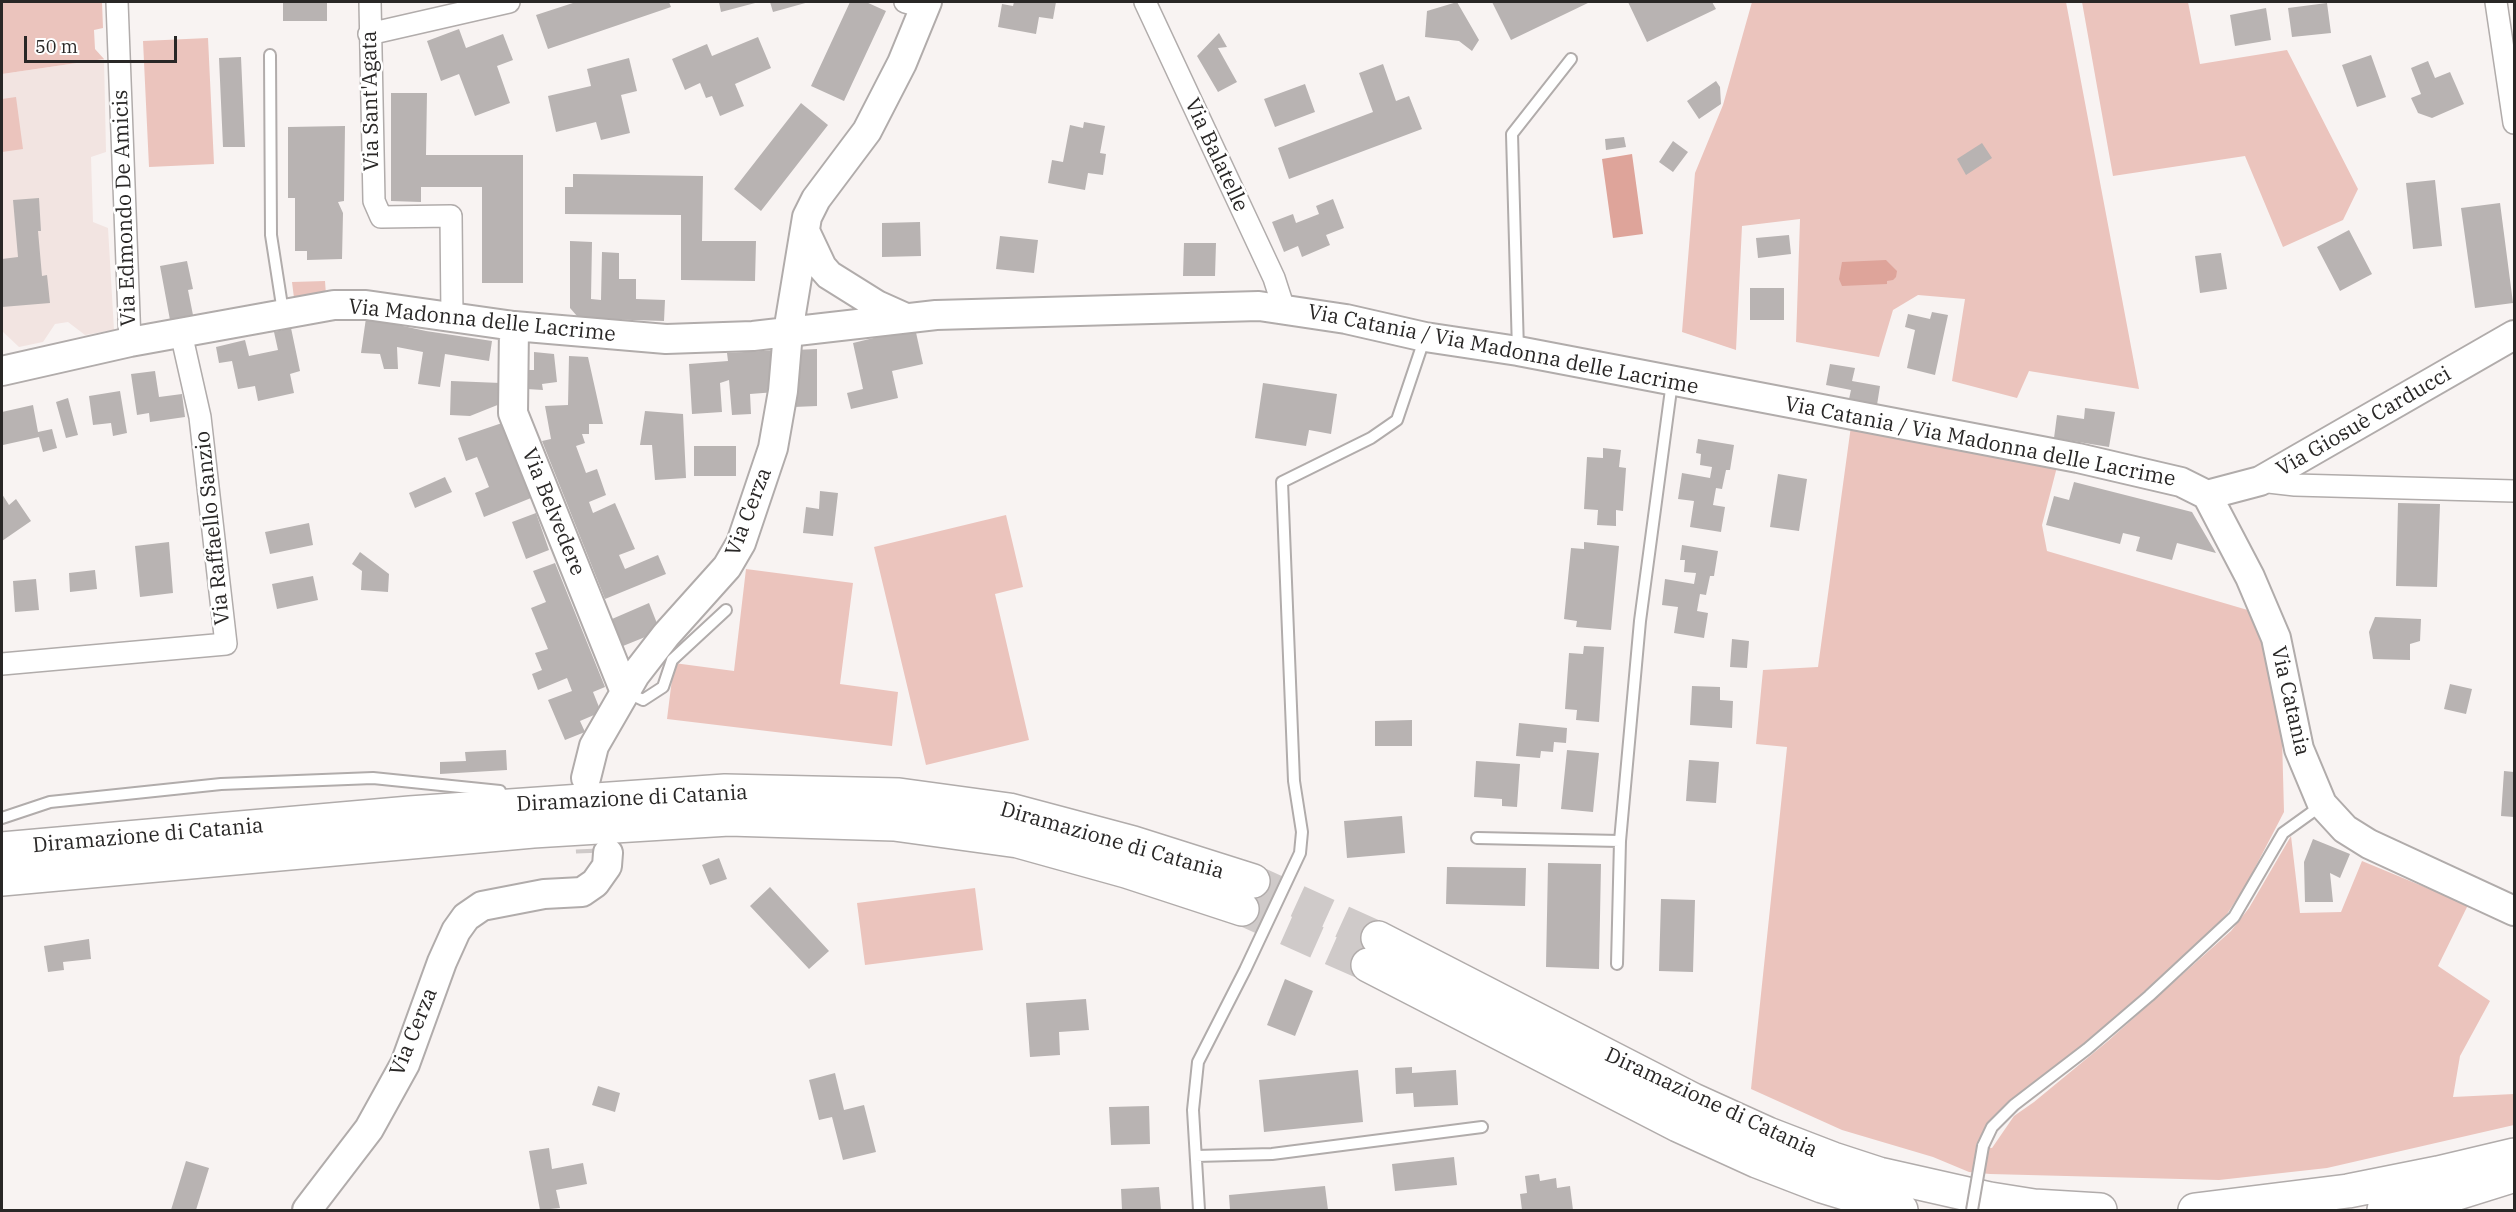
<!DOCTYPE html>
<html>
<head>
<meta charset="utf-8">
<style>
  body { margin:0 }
  #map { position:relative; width:2516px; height:1212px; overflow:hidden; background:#f8f3f2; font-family:"IBM Plex Serif",serif }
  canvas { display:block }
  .frame { position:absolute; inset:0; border:3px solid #292726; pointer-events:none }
  .scale { position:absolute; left:24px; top:36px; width:153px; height:27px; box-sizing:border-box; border:3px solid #292726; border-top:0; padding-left:8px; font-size:18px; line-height:21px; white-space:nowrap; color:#292726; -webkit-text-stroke:4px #fff; paint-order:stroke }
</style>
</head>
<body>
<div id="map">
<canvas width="2516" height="1212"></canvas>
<div class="frame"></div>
<div class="scale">50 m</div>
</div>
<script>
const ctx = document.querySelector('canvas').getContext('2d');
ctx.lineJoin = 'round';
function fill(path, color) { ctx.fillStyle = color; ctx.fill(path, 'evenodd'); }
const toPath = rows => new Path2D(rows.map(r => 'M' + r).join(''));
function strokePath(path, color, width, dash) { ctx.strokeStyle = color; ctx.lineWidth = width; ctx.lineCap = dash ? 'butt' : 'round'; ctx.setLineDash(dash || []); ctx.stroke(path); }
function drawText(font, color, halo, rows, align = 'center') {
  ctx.font = font + ' "IBM Plex Serif",serif'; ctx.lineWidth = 5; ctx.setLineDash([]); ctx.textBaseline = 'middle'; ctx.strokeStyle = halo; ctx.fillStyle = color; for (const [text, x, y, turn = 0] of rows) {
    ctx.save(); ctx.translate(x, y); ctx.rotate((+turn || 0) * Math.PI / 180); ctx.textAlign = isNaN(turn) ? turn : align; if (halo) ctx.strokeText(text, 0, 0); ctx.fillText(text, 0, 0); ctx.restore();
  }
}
fill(toPath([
  [104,59,106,152,91,157,93,222,108,228,114,330,85,335,68,322,55,324,43,342,19,347,2,331,2,74]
]), '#f2e4e1');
fill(toPath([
  [2,2,102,2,103,28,94,30,95,49,104,59,2,74],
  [1752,2,2066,2,2139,389,2029,371,2017,398,1952,381,1965,299,1918,295,1893,310,1879,357,1796,342,1800,219,1742,226,1736,350,1682,332,1695,173,1723,105],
  [2082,2,2188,2,2200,64,2287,50,2358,189,2343,220,2283,247,2245,156,2113,176],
  [208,38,214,164,149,167,143,41],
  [16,97,23,149,2,152,2,99],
  [325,281,326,295,294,298,292,282],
  [1851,426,2058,463,2042,525,2047,551,2251,611,2272,663,2282,737,2284,812,2246,885,2227,914,2174,967,2145,994,1988,1125,1976,1145,1992,1148,2014,1116,2034,1102,2108,1041,2231,931,2249,908,2291,836,2300,913,2341,912,2362,861,2468,905,2438,966,2490,1001,2460,1056,2453,1097,2514,1094,2514,1125,2327,1168,2219,1180,1990,1174,1969,1172,1933,1157,1842,1130,1751,1089,1787,747,1756,744,1763,670,1818,667],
  [1006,515,1023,587,995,594,1029,740,926,765,874,547],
  [746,569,853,583,840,684,898,692,892,746,667,719,674,663,734,671],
  [975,888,983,950,865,965,857,903]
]), '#ebc4bd');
fill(toPath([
  [1632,154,1643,234,1613,238,1602,159],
  [1886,260,1897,271,1896,277,1893,280,1887,281,1887,284,1842,286,1839,279,1842,262]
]), '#dea49a');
fill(toPath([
  [283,2,327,2,327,21,283,21],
  [576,2,669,2,671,7,548,49,536,15],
  [719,2,759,2,721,12],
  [770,2,809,2,773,12],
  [850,2,866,2,886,11,844,101,811,86],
  [1014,2,1056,2,1053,19,1039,17,1036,34,998,27,1002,4,1013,6],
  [1457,2,1479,40,1472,51,1459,41,1425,37,1427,11],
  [1492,2,1590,2,1511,40],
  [1628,2,1712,2,1716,9,1647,42],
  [2327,3,2331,33,2292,37,2288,8],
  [2266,8,2271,40,2235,46,2230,15],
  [459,29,466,48,503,34,513,60,497,66,510,103,475,116,459,74,441,81,427,41],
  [1219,33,1227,47,1218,48,1237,82,1218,92,1197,56],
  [758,37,771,68,735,84,744,106,720,116,712,96,706,98,700,83,685,90,672,59,707,44,712,56],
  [2371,55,2386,97,2357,107,2342,65],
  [241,57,245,147,223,147,219,58],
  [629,58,637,91,621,95,630,133,601,140,596,122,556,132,548,96,591,86,587,69],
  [2428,61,2435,78,2450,72,2464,104,2432,118,2418,113,2411,98,2421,94,2411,68],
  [1383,64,1396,101,1409,96,1422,129,1289,179,1278,148,1373,112,1359,73],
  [1716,81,1720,87,1721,104,1699,119,1687,101],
  [1305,84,1315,112,1275,127,1264,99],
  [391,93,427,93,426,155,523,155,523,283,482,283,482,187,421,187,421,202,391,201],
  [801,103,828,125,761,211,734,189],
  [1084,122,1105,126,1100,153,1106,154,1103,175,1088,173,1085,190,1048,183,1052,160,1063,162,1070,125,1083,128],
  [345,126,344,201,338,202,343,213,342,259,307,260,307,251,295,251,295,198,288,198,288,127],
  [1624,137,1626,147,1606,150,1605,139],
  [1673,141,1688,152,1673,172,1659,162],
  [1982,143,1992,158,1966,175,1957,159],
  [573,174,703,176,702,241,756,241,755,281,681,280,681,215,565,214,565,187,573,187],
  [2435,180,2442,246,2413,249,2406,183],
  [39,198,41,231,38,231,42,276,47,275,50,303,2,307,2,259,18,257,13,200],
  [1333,199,1344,228,1326,235,1330,245,1302,257,1298,246,1284,252,1272,222,1293,214,1296,223,1319,214,1316,206],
  [2500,203,2513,303,2475,308,2461,208],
  [920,222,921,256,882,257,882,223],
  [2349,230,2372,274,2340,291,2317,247],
  [1789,235,1791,254,1758,258,1756,238],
  [1000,236,1038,240,1034,273,996,269],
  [570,241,592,242,591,299,601,300,602,252,619,253,619,279,636,279,636,299,665,300,664,321,601,319,577,316,570,308],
  [1184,243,1216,243,1215,276,1183,276],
  [2221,253,2227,289,2200,293,2195,256],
  [187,261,193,289,188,290,193,315,170,320,160,266],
  [1750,288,1784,288,1784,320,1750,320],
  [1932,312,1948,315,1935,375,1907,368,1915,330,1905,327,1908,314,1930,319],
  [366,318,426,331,492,341,489,361,445,354,440,387,418,384,423,352,397,347,398,369,384,369,380,354,361,353],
  [291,328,300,371,290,374,294,393,258,401,255,386,238,389,232,361,219,363,216,347,245,340,249,356,278,350,274,332],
  [915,328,923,364,892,371,898,398,851,409,847,393,863,389,853,343],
  [817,349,817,406,794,407,794,350],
  [778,350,776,392,750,394,751,414,732,415,729,380,720,383,722,412,692,414,689,364,728,361,727,353],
  [534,352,554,354,557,382,542,384,543,390,527,389,527,370,534,370],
  [569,356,588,357,603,424,589,424,589,434,582,434,585,443,576,446,586,473,597,469,606,495,589,502,593,513,615,503,635,549,619,555,625,569,658,555,666,574,605,599,542,441,551,439,545,406,568,405],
  [1830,364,1855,368,1852,381,1880,386,1877,405,1849,399,1851,390,1826,385],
  [155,371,159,397,182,394,185,417,150,422,149,413,137,415,131,374],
  [451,381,501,383,500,404,470,416,450,415],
  [1263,383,1337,394,1331,434,1309,430,1306,446,1255,438],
  [120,391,127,433,113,436,111,423,93,425,89,396],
  [68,398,78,435,66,438,56,402],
  [33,405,38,432,52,429,57,448,43,452,39,437,3,445,2,412],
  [2085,408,2115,412,2109,447,2054,438,2057,415,2084,419],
  [645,411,683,414,686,478,655,480,652,445,640,445],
  [502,423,531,498,484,517,475,493,489,487,477,457,466,461,458,438],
  [1698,439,1734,445,1730,470,1726,470,1722,489,1716,488,1713,505,1725,507,1721,532,1690,527,1694,501,1678,499,1682,473,1710,478,1712,467,1700,465,1701,454,1696,453],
  [694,446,736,446,736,476,694,476],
  [1603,448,1621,450,1619,467,1626,468,1623,511,1616,510,1616,526,1597,525,1598,510,1584,509,1587,457,1603,458],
  [1778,474,1807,479,1799,531,1770,527],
  [445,477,452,492,415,508,409,493],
  [2074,482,2192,512,2216,553,2177,543,2172,560,2136,551,2140,537,2123,533,2120,544,2046,525,2054,496,2069,500],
  [820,491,838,493,833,536,803,533,806,507,819,509],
  [2,494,9,505,16,499,31,521,2,541],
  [2398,503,2440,504,2437,587,2396,586],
  [536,513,549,550,526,559,512,522],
  [309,523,313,545,270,554,265,532],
  [169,542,173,593,140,597,135,546],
  [1584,542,1619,546,1611,630,1576,627,1577,621,1564,619,1571,548,1584,549],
  [1682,545,1718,551,1714,576,1710,576,1706,595,1700,594,1697,611,1708,613,1704,638,1674,633,1678,607,1662,605,1665,579,1694,584,1696,573,1684,572,1685,560,1680,560],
  [360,552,389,574,388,592,361,590,362,571,352,564],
  [555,563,605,687,593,692,601,712,580,721,585,732,565,740,548,700,572,691,567,678,538,690,532,674,542,670,535,653,548,649,531,608,546,602,533,571],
  [95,570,97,589,70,592,69,573],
  [313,576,318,600,277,609,272,584],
  [36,579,39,610,15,612,13,581],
  [649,603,660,631,623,646,612,619],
  [2375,617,2421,619,2420,641,2410,644,2410,660,2373,659,2369,632],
  [1732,639,1749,641,1747,668,1730,667],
  [1584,646,1604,647,1599,722,1576,720,1577,710,1565,709,1569,653,1583,654],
  [2450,684,2472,689,2466,714,2444,709],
  [1692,686,1720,687,1720,700,1733,701,1732,728,1690,725],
  [1412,720,1412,746,1375,746,1375,721],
  [1519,723,1567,728,1566,743,1554,742,1553,752,1541,751,1540,758,1516,756],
  [506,750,507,770,440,774,440,762,466,761,465,752],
  [1567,750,1599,753,1593,812,1561,809],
  [1689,760,1719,762,1716,803,1686,801],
  [1476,761,1520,764,1517,807,1502,806,1502,799,1474,797],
  [2504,771,2514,772,2514,817,2501,816],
  [1402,816,1405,853,1347,858,1344,821],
  [2313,839,2350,854,2340,878,2330,873,2333,902,2305,902,2304,862],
  [719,858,727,879,710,885,702,865],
  [1548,863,1601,864,1599,969,1546,967],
  [1447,867,1526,868,1525,906,1446,904],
  [770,887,829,951,809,969,750,906],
  [1661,899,1695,900,1693,972,1659,971],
  [89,939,91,959,63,962,64,970,48,972,44,946],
  [1285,979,1313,991,1295,1036,1267,1025],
  [1086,999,1089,1030,1059,1032,1060,1055,1030,1057,1026,1003],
  [1412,1067,1412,1073,1456,1070,1458,1105,1414,1107,1413,1093,1396,1094,1395,1068],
  [1358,1070,1363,1122,1264,1132,1259,1080],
  [835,1073,844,1110,864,1105,876,1152,843,1160,832,1117,819,1120,809,1080],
  [598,1086,620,1093,615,1112,592,1105],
  [1149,1106,1150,1144,1111,1145,1109,1107],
  [549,1148,552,1169,583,1163,587,1184,556,1190,560,1208,540,1210,529,1151],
  [1454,1157,1457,1185,1395,1191,1392,1164],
  [186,1161,209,1168,196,1210,171,1210],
  [1539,1174,1540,1181,1556,1178,1557,1188,1570,1186,1573,1210,1522,1210,1520,1194,1527,1193,1525,1176],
  [1325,1186,1328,1210,1230,1210,1229,1195],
  [1159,1187,1161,1210,1122,1210,1121,1189]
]), '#b8b3b2');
strokePath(toPath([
  [588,807,590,853]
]), '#cfcac9', 28, [28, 14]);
strokePath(toPath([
  [1253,881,1378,938],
  [1242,909,1368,965]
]), '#cfcac9', 33, [33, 16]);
const lane = toPath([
  [270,55,271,235,283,312],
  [1518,351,1512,134,1571,59],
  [626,692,643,700,663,687,672,660,726,610],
  [2,818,50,802,221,784,373,778,500,791],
  [1477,838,1620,841],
  [1617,964,1620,841,1640,621,1672,382],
  [1983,1146,1992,1127,2014,1105,2087,1049,2149,996,2234,917,2283,833,2322,805],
  [1196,1156,1272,1154,1482,1127],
  [1199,1210,1193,1110,1198,1062,1245,970,1300,853,1302,832,1294,781,1282,482,1371,438,1397,420,1425,337]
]);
const street = toPath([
  [117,2,130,342],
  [370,2,374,201,381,217,451,216,452,316],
  [905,2,926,8],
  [1145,2,1274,278,1284,309],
  [2496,2,2514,123],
  [369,34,509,2],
  [2260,481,2295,485,2514,491],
  [2,664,226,644,200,417,181,333]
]);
const secondary = toPath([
  [805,231,822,267,829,275,877,305,906,318],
  [514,326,513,413,625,692],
  [2,371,130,342,334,305,366,305,514,326,666,339,753,336,936,315,1259,306,1346,319,1425,337,1518,351,2078,458,2181,482,2207,495],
  [2207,495,2250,577,2276,638,2299,749,2322,804,2345,829,2369,844,2514,911],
  [2207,495,2260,481,2514,335],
  [586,778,594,746,635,675,666,635,727,567,741,543,773,448,783,391,788,332,807,217,816,199,867,131,902,63,927,2],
  [307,1210,369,1129,405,1064,442,962,456,931,466,917,482,906,544,894,582,892,595,883,607,866,608,853]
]);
const highway = toPath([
  [2,849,410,813,725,791,899,795,1009,810,1133,843,1253,881],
  [2,879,533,831,729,819,894,824,1018,841,1126,871,1242,909],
  [1378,938,1693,1100,1768,1134,1833,1159,1879,1174,1990,1199,2034,1206,2100,1210],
  [1368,965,1678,1125,1757,1161,1822,1186,1901,1210],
  [2195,1210,2348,1191,2438,1173,2514,1155],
  [2384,1210,2435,1200,2512,1176]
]);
strokePath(lane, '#b1acab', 14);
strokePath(street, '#b1acab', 24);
strokePath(secondary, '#b1acab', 32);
strokePath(highway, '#b1acab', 36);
strokePath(lane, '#fff', 10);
strokePath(street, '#fff', 21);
strokePath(secondary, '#fff', 28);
strokePath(highway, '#fff', 33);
const laneBridge = toPath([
  [1972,1210,1983,1146]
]);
strokePath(laneBridge, '#b1acab', 14, []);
strokePath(laneBridge, '#fff', 10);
drawText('21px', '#292726', '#fff', [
  ["Via Sant'Agata",371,101,-91],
  ["Via Balatelle",1216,155,65],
  ["Via Edmondo De Amicis",125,208,-92],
  ["Via Madonna delle Lacrime",482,321,6],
  ["Via Catania / Via Madonna delle Lacrime",1503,350,11],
  ["Via Giosuè Carducci",2364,422,-30],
  ["Via Catania / Via Madonna delle Lacrime",1980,442,11],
  ["Via Belvedere",553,512,68],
  ["Via Cerza",749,512,-69],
  ["Via Raffaello Sanzio",213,528,-96],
  ["Via Catania",2290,701,77],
  ["Diramazione di Catania",632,799,-3],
  ["Diramazione di Catania",148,836,-5],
  ["Diramazione di Catania",1112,841,16],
  ["Via Cerza",414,1032,-68],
  ["Diramazione di Catania",1711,1103,25]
]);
</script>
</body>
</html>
